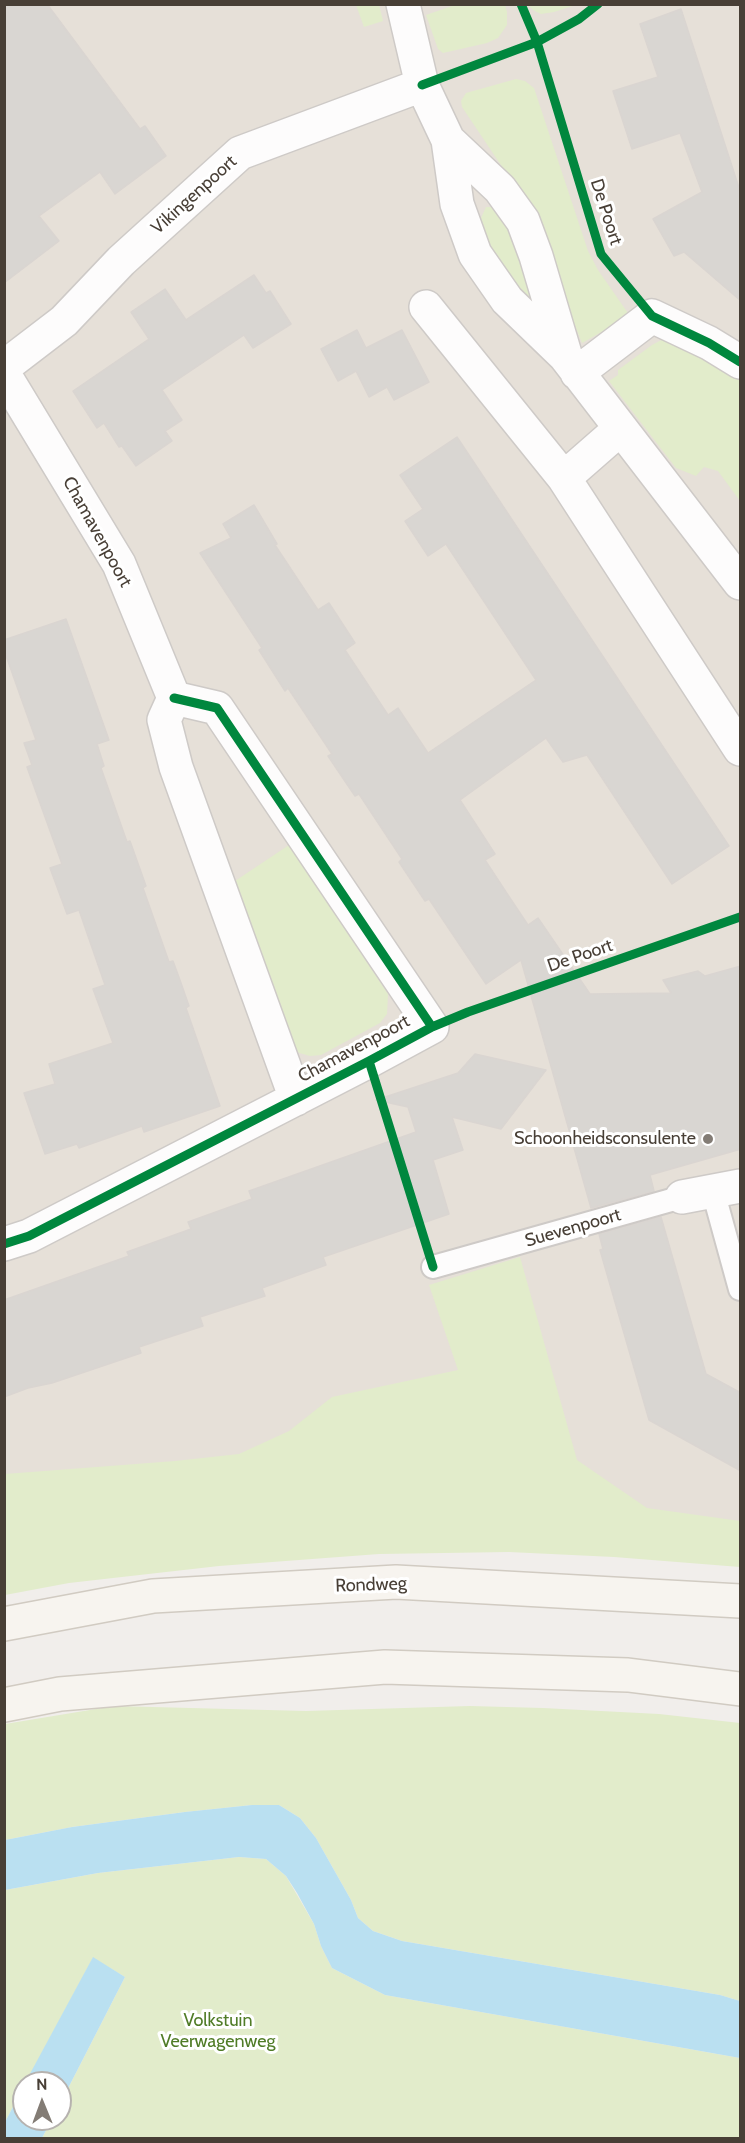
<!DOCTYPE html>
<html>
<head>
<meta charset="utf-8">
<style>
  body { margin:0 }
  #map { position:relative; width:745px; height:2143px; overflow:hidden; background:#f1eeeb; font-family:Cabin,sans-serif }
  canvas { display:block }
  .frame { position:absolute; inset:0; border:6px solid #483f36; pointer-events:none }
  .north { position:absolute; left:12px; top:2071px; width:60px; height:60px; box-sizing:border-box; background:#fff; border:2px solid #b6b2af; border-radius:50%; rotate:359deg; font-size:16px; font-weight:700; line-height:24px; text-align:center; color:#483f36 }
  .north::after { content:''; display:block; margin:auto; width:21px; height:27px; background:#837c75; clip-path:polygon(50% 0,100% 100%,50% 72%,0 100%) }
</style>
</head>
<body>
<div id="map">
<canvas width="745" height="2143"></canvas>
<div class="frame"></div>
<div class="north">N</div>
</div>
<script>
const ctx = document.querySelector('canvas').getContext('2d');
ctx.lineJoin = 'round';
function fill(path, color) { ctx.fillStyle = color; ctx.fill(path, 'evenodd'); }
const toPath = rows => new Path2D(rows.map(r => 'M' + r).join(''));
function strokePath(path, color, width, dash) { ctx.strokeStyle = color; ctx.lineWidth = width; ctx.lineCap = dash ? 'butt' : 'round'; ctx.setLineDash(dash || []); ctx.stroke(path); }
function drawText(font, color, halo, rows, align = 'center') {
  ctx.font = font + ' Cabin,sans-serif'; ctx.lineWidth = 6; ctx.setLineDash([]); ctx.textBaseline = 'middle'; ctx.strokeStyle = halo; ctx.fillStyle = color; for (const [text, x, y, turn = 0] of rows) {
    ctx.save(); ctx.translate(x, y); ctx.rotate((+turn || 0) * Math.PI / 180); ctx.textAlign = isNaN(turn) ? turn : align; if (halo) ctx.strokeText(text, 0, 0); ctx.fillText(text, 0, 0); ctx.restore();
  }
}
fill(toPath([
  [5,5,740,5,740,1546,5,1556]
]), '#e6e0d8');
fill(toPath([
  [458,4,505,5,507,12,507,25,498,38,487,43,443,53,438,49,426,15],
  [356,5,379,5,383,21,364,27],
  [528,5,576,5,554,12,541,14,533,10],
  [516,79,525,81,534,88,588,251,598,270,630,316,582,343,566,304,533,213,462,107,461,101,466,93],
  [486,207,493,207,517,233,532,300,529,301,525,301,494,258,481,218],
  [669,336,740,370,740,501,718,471,704,467,696,476,676,468,609,381,618,375,618,370,652,345],
  [289,845,388,994,387,1014,380,1023,321,1055,310,1056,296,1052,232,883],
  [520,1257,577,1460,647,1508,740,1521,740,1567,614,1557,509,1552,379,1554,219,1566,69,1583,5,1595,5,1474,175,1461,239,1454,289,1431,332,1397,458,1370,429,1285],
  [114,1706,306,1711,470,1706,543,1708,659,1714,740,1723,740,2001,720,1995,402,1941,373,1931,358,1918,351,1900,316,1838,300,1818,279,1805,252,1805,185,1812,72,1827,5,1840,5,1724],
  [239,1857,266,1859,286,1876,314,1924,321,1946,332,1968,385,1995,740,2058,740,2138,42,2138,52,2119,60,2119,60,2104,125,1977,93,1958,5,2122,5,1890,98,1873]
]), '#e2eccb');
fill(toPath([
  [252,1805,279,1805,300,1818,316,1838,351,1900,358,1918,373,1931,402,1941,720,1995,740,2001,740,2058,385,1995,332,1968,321,1946,314,1924,297,1893,286,1876,266,1859,239,1857,98,1873,5,1890,5,1840,72,1827,185,1812],
  [93,1957,125,1977,60,2104,60,2083,25,2083],
  [24,2086,24,2119,52,2119,42,2138,5,2138,5,2122]
]), '#bae0f1');
const building = toPath([
  [4,4,47,4,140,129,145,126,166,156,115,194,100,172,39,216,59,241,4,283,4,4],
  [681,9,741,194,741,301,684,252,674,256,653,219,702,192,680,133,632,149,613,91,658,77,640,24,681,9],
  [254,275,266,293,270,291,291,324,253,348,244,335,162,390,182,420,165,431,172,441,136,466,122,446,119,447,104,423,97,428,73,391,149,339,131,312,165,289,186,320,254,275],
  [357,330,366,348,402,330,429,382,394,400,387,387,369,397,356,371,338,381,321,349,357,330],
  [457,437,729,846,672,884,587,755,563,762,546,738,460,800,495,854,485,860,506,892,528,925,538,918,590,994,671,993,663,980,698,971,705,976,741,966,741,1149,650,1175,654,1191,591,1208,521,960,486,984,429,899,425,901,399,862,402,859,359,794,355,796,328,756,332,754,288,688,285,691,259,650,262,648,200,553,231,538,223,524,254,505,277,544,275,545,318,610,329,603,355,643,345,650,388,715,398,708,428,753,536,680,446,544,428,556,405,521,423,509,400,475,457,437],
  [66,619,109,740,97,744,104,766,101,768,127,842,130,841,146,886,143,888,169,962,173,961,181,983,189,1006,186,1008,220,1106,144,1132,142,1126,79,1148,77,1144,45,1154,24,1093,55,1084,49,1064,113,1043,93,989,105,985,79,910,67,914,50,868,62,864,27,767,32,765,24,743,36,740,4,650,4,640,66,619],
  [475,1054,546,1070,501,1129,452,1117,463,1150,433,1160,449,1214,323,1257,326,1265,262,1288,265,1296,200,1317,203,1326,139,1347,141,1353,52,1383,28,1388,4,1397,4,1300,129,1256,127,1252,191,1229,188,1222,252,1199,249,1191,416,1132,408,1107,376,1100,458,1073,475,1054],
  [661,1217,706,1374,741,1393,741,1471,649,1420,600,1250,603,1249,599,1234,661,1217]
]);
fill(building, '#d9d6d2');
strokePath(building, '#dad5d1', 1.5);
const lane = toPath([
  [713,1191,740,1289],
  [433,1267,682,1197]
]);
const street = toPath([
  [403,4,422,85,448,140,457,204,475,254,507,300,565,356,740,583],
  [448,140,500,189,523,221,536,256,565,354],
  [426,307,564,478,740,749],
  [4,367,64,321,121,261,240,153,422,85],
  [577,373,652,316,709,343,740,362],
  [4,374,119,564,174,698,164,720,176,767,296,1099],
  [564,478,620,429],
  [682,1197,740,1186],
  [4,1244,29,1236,369,1061,432,1027,217,708,174,698]
]);
const secondary = toPath([
  [4,1624,153,1596,396,1582,740,1601],
  [4,1705,60,1694,385,1667,628,1675,740,1689]
]);
strokePath(lane, '#cecac7', 26);
strokePath(street, '#cecac7', 36);
strokePath(secondary, '#d1cbc2', 36);
strokePath(lane, '#fdfcfc', 22);
strokePath(street, '#fdfcfc', 33);
strokePath(secondary, '#f7f4ef', 33);
strokePath(toPath([
  [521,4,537,42,601,254,652,316,709,343,740,362],
  [422,85,537,42,579,19,598,4],
  [432,1027,468,1012,740,917],
  [369,1061,433,1267],
  [4,1244,29,1236,369,1061,432,1027,217,708,174,698]
]), '#00873e', 9);
for (const [x, y, r, color] of [
  [708,1139,6,"#837c75"]
]) { const dot = new Path2D(); dot.arc(x, y, r, 0, 2 * Math.PI); ctx.fillStyle = color; ctx.fill(dot); strokePath(dot, '#fff', 2); }
drawText('18px', '#483f36', '#fff', [
  ["Vikingenpoort",194,195,-42],
  ["De Poort",606,212,72],
  ["Chamavenpoort",97,532,61],
  ["De Poort",580,956,-19],
  ["Chamavenpoort",354,1049,-28],
  ["Suevenpoort",573,1228,-16],
  ["Rondweg",371,1585,-2]
]);
drawText('18px', '#483f36', '#fff', [
  ["Schoonheidsconsulente",696,1139]
], 'right');
drawText('18px', '#507c27', '#fff', [
  ["Volkstuin",218,2021],
  ["Veerwagenweg",218,2042]
]);
</script>
</body>
</html>
